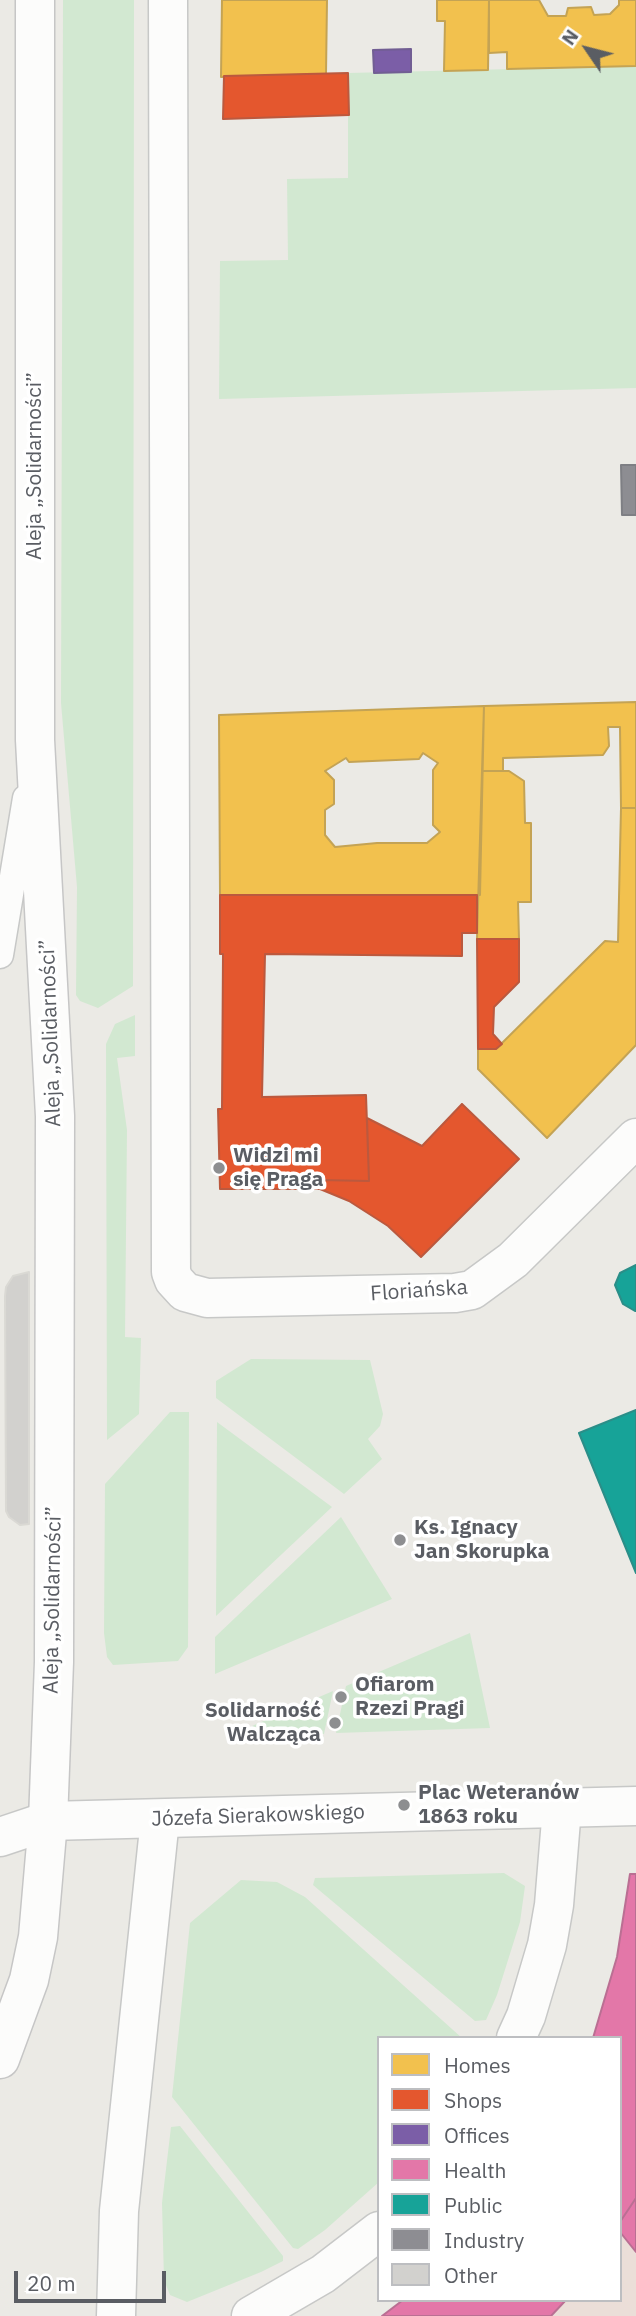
<!DOCTYPE html>
<html>
<head>
<meta charset="utf-8">
<style>
  body { margin:0 }
  #map { position:relative; width:636px; height:2316px; overflow:hidden; background:#ebeae5; font-family:"IBM Plex Sans",sans-serif }
  canvas { display:block }
  .legend { position:absolute; left:377px; top:2036px; width:245px; height:266px; box-sizing:border-box; background:#fff; border:2px solid #bdbec1; margin:0; padding:9px 12px; list-style:none; font-size:21px; color:#5a5d63 }
  .legend li { display:flex; align-items:center; gap:14px; height:35px }
  .legend b { width:35px; border:2px solid #bdbec1 }
  .north { position:absolute; left:552px; top:14px; width:70px; height:70px; -webkit-text-stroke:5px #fff; paint-order:stroke; rotate:305deg; font-size:19px; font-weight:700; line-height:28px; text-align:center; color:#5a5d63 }
  .north::after { content:''; display:block; margin:auto; width:24px; height:32px; background:#5a5d63; clip-path:polygon(50% 0,100% 100%,50% 72%,0 100%) }
  .scale { position:absolute; left:14px; top:2271px; width:152px; height:32px; box-sizing:border-box; border:4px solid #5a5d63; border-top:0; padding-left:9px; font-size:21px; line-height:24px; white-space:nowrap; color:#5a5d63; -webkit-text-stroke:5px #fff; paint-order:stroke }
</style>
</head>
<body>
<div id="map">
<canvas width="636" height="2316"></canvas>
<ul class="legend">
<li><b style="height:19px;background:#f2c14e"></b>Homes</li>
<li><b style="height:19px;background:#e4572e"></b>Shops</li>
<li><b style="height:19px;background:#7b5ea7"></b>Offices</li>
<li><b style="height:19px;background:#e377a8"></b>Health</li>
<li><b style="height:19px;background:#17a398"></b>Public</li>
<li><b style="height:19px;background:#8d8d92"></b>Industry</li>
<li><b style="height:19px;background:#d2d1ce"></b>Other</li>
</ul>
<div class="north">N</div>
<div class="scale">20 m</div>
</div>
<script>
const ctx = document.querySelector('canvas').getContext('2d');
ctx.lineJoin = 'round';
function fill(path, color) { ctx.fillStyle = color; ctx.fill(path, 'evenodd'); }
const toPath = rows => new Path2D(rows.map(r => 'M' + r).join(''));
function strokePath(path, color, width, dash) { ctx.strokeStyle = color; ctx.lineWidth = width; ctx.lineCap = dash ? 'butt' : 'round'; ctx.setLineDash(dash || []); ctx.stroke(path); }
function drawText(font, color, halo, rows, align = 'center') {
  ctx.font = font + ' "IBM Plex Sans",sans-serif'; ctx.lineWidth = 7; ctx.setLineDash([]); ctx.textBaseline = 'middle'; ctx.strokeStyle = halo; ctx.fillStyle = color; for (const [text, x, y, turn = 0] of rows) {
    ctx.save(); ctx.translate(x, y); ctx.rotate((+turn || 0) * Math.PI / 180); ctx.textAlign = isNaN(turn) ? turn : align; if (halo) ctx.strokeText(text, 0, 0); ctx.fillText(text, 0, 0); ctx.restore();
  }
}
fill(toPath([
  [630,1874,636,1874,636,2316,382,2316,403,2300,620,2300,617,1957]
]), '#ebded8');
fill(toPath([
  [63,0,134,0,133,986,98,1008,80,1001,76,995,77,887,61,703],
  [636,66,636,388,219,399,220,261,288,260,287,179,348,178,348,73],
  [135,1015,135,1056,117,1058,127,1130,125,1337,141,1338,139,1414,107,1440,106,1044,115,1024],
  [251,1359,370,1360,383,1414,380,1426,368,1439,382,1459,344,1494,216,1398,216,1381],
  [170,1412,189,1412,188,1647,178,1661,113,1665,107,1657,104,1633,105,1484],
  [217,1422,332,1507,216,1616],
  [341,1517,392,1599,215,1674,215,1637],
  [470,1633,490,1728,336,1733,346,1686],
  [333,1691,324,1734,271,1734,252,1726],
  [504,1873,525,1886,520,1922,497,1995,486,2020,475,2021,313,1885,315,1878],
  [241,1880,277,1882,305,1897,462,2038,379,2038,379,2182,325,2230,298,2249,293,2248,172,2097,190,1923],
  [180,2126,283,2256,283,2261,261,2272,187,2302,170,2295,164,2280,162,2203,171,2127]
]), '#d2e8d1');
const homes = toPath([
  [222,0,327,0,326,74,221,77,222,0],
  [437,0,489,0,488,70,444,71,445,21,437,21,437,0],
  [489,0,539,0,548,16,566,16,568,8,591,7,594,15,610,14,619,5,619,0,636,0,636,66,507,69,507,52,489,53,489,0],
  [636,702,636,808,621,808,620,727,608,727,609,746,603,755,503,758,503,771,482,771,484,706,636,702],
  [484,706,480,895,220,895,219,715,484,706],
  [423,753,438,763,433,770,433,825,440,832,427,843,377,843,335,847,325,835,325,810,334,804,334,780,325,771,346,758,349,762,419,759,423,753],
  [482,771,509,771,524,781,525,823,531,823,531,902,518,902,519,939,477,939,482,771],
  [621,808,636,808,636,1045,547,1138,478,1069,478,1049,496,1049,605,941,618,942,621,808]
]);
fill(homes, '#f2c14e');
strokePath(homes, '#c4a354', 2);
const shops = toPath([
  [348,73,349,115,223,119,224,76,348,73],
  [220,895,477,895,477,933,462,933,462,956,265,954,262,1097,366,1095,369,1181,320,1180,320,1189,220,1189,218,1109,222,1109,223,954,220,954,220,895],
  [477,939,519,939,519,982,494,1007,493,1034,502,1044,496,1049,478,1049,477,939],
  [462,1104,519,1159,421,1257,388,1226,349,1201,320,1189,320,1180,369,1181,367,1118,422,1146,462,1104]
]);
fill(shops, '#e4572e');
strokePath(shops, '#bb593e', 2);
const offices = toPath([
  [411,49,411,72,374,73,373,50,411,49]
]);
fill(offices, '#7b5ea7');
strokePath(offices, '#715e93', 2);
const health = toPath([
  [630,1874,636,1874,636,2198,620,2222,620,2038,593,2038,617,1957,630,1874],
  [636,2198,636,2252,620,2232,620,2222,636,2198],
  [403,2300,566,2300,551,2316,382,2316,403,2300]
]);
fill(health, '#e377a8');
strokePath(health, '#ba6f93', 2);
const public = toPath([
  [636,1265,636,1311,635,1311,623,1304,615,1285,620,1273,636,1265],
  [636,1410,636,1573,579,1433,636,1410]
]);
fill(public, '#17a398');
strokePath(public, '#2b8e88', 2);
const industry = toPath([
  [621,465,636,465,636,515,622,515,621,465]
]);
fill(industry, '#8d8d92');
strokePath(industry, '#7e7f84', 2);
const building = toPath([
  [29,1272,29,1524,20,1525,9,1517,6,1511,5,1296,6,1287,13,1276,29,1272]
]);
fill(building, '#d2d1ce');
strokePath(building, '#dad9d4', 2);
const service = toPath([
  [0,955,26,798]
]);
const minor = toPath([
  [168,0,171,1272,174,1280,185,1292,207,1298,455,1293,472,1290,513,1260,636,1138],
  [516,2038,526,2016,547,1945,554,1905,562,1808],
  [116,2316,119,2211,160,1819],
  [251,2316,323,2274,379,2231]
]);
const tertiary = toPath([
  [0,1837,48,1821,636,1806]
]);
const secondary = toPath([
  [0,2059,29,1980,38,1937,48,1821,54,1662,55,1116,35,740,35,0]
]);
strokePath(service, '#c7c8c7', 29);
strokePath(minor, '#c7c8c7', 41);
strokePath(tertiary, '#c7c8c7', 41);
strokePath(secondary, '#c6c6c6', 41);
strokePath(service, '#fcfcfb', 26);
strokePath(minor, '#fcfcfb', 38);
strokePath(tertiary, '#fcfcfb', 38);
strokePath(secondary, '#fcfcfb', 38);
for (const [x, y, r, color] of [
  [219,1168,7,"#8d8e90"],
  [400,1540,7,"#8d8e90"],
  [341,1697,7,"#8d8e90"],
  [335,1723,7,"#8d8e90"],
  [404,1805,7,"#8d8e90"]
]) { const dot = new Path2D(); dot.arc(x, y, r, 0, 2 * Math.PI); ctx.fillStyle = color; ctx.fill(dot); strokePath(dot, '#fff', 2.5); }
drawText('21px', '#5a5d63', '#fff', [
  ["Aleja „Solidarności”",35,466,-90],
  ["Aleja „Solidarności”",51,1033,-92],
  ["Floriańska",419,1291,-4],
  ["Aleja „Solidarności”",53,1600,-89],
  ["Józefa Sierakowskiego",258,1816,-2]
]);
drawText('bold 21px', '#5a5d63', '#fff', [
  ["Widzi mi",233,1156],
  ["się Praga",233,1180],
  ["Ks. Ignacy",414,1528],
  ["Jan Skorupka",414,1552],
  ["Ofiarom",355,1685],
  ["Rzezi Pragi",355,1709],
  ["Solidarność",321,1711,"right"],
  ["Walcząca",321,1735,"right"],
  ["Plac Weteranów",418,1793],
  ["1863 roku",418,1817]
], 'left');
</script>
</body>
</html>
